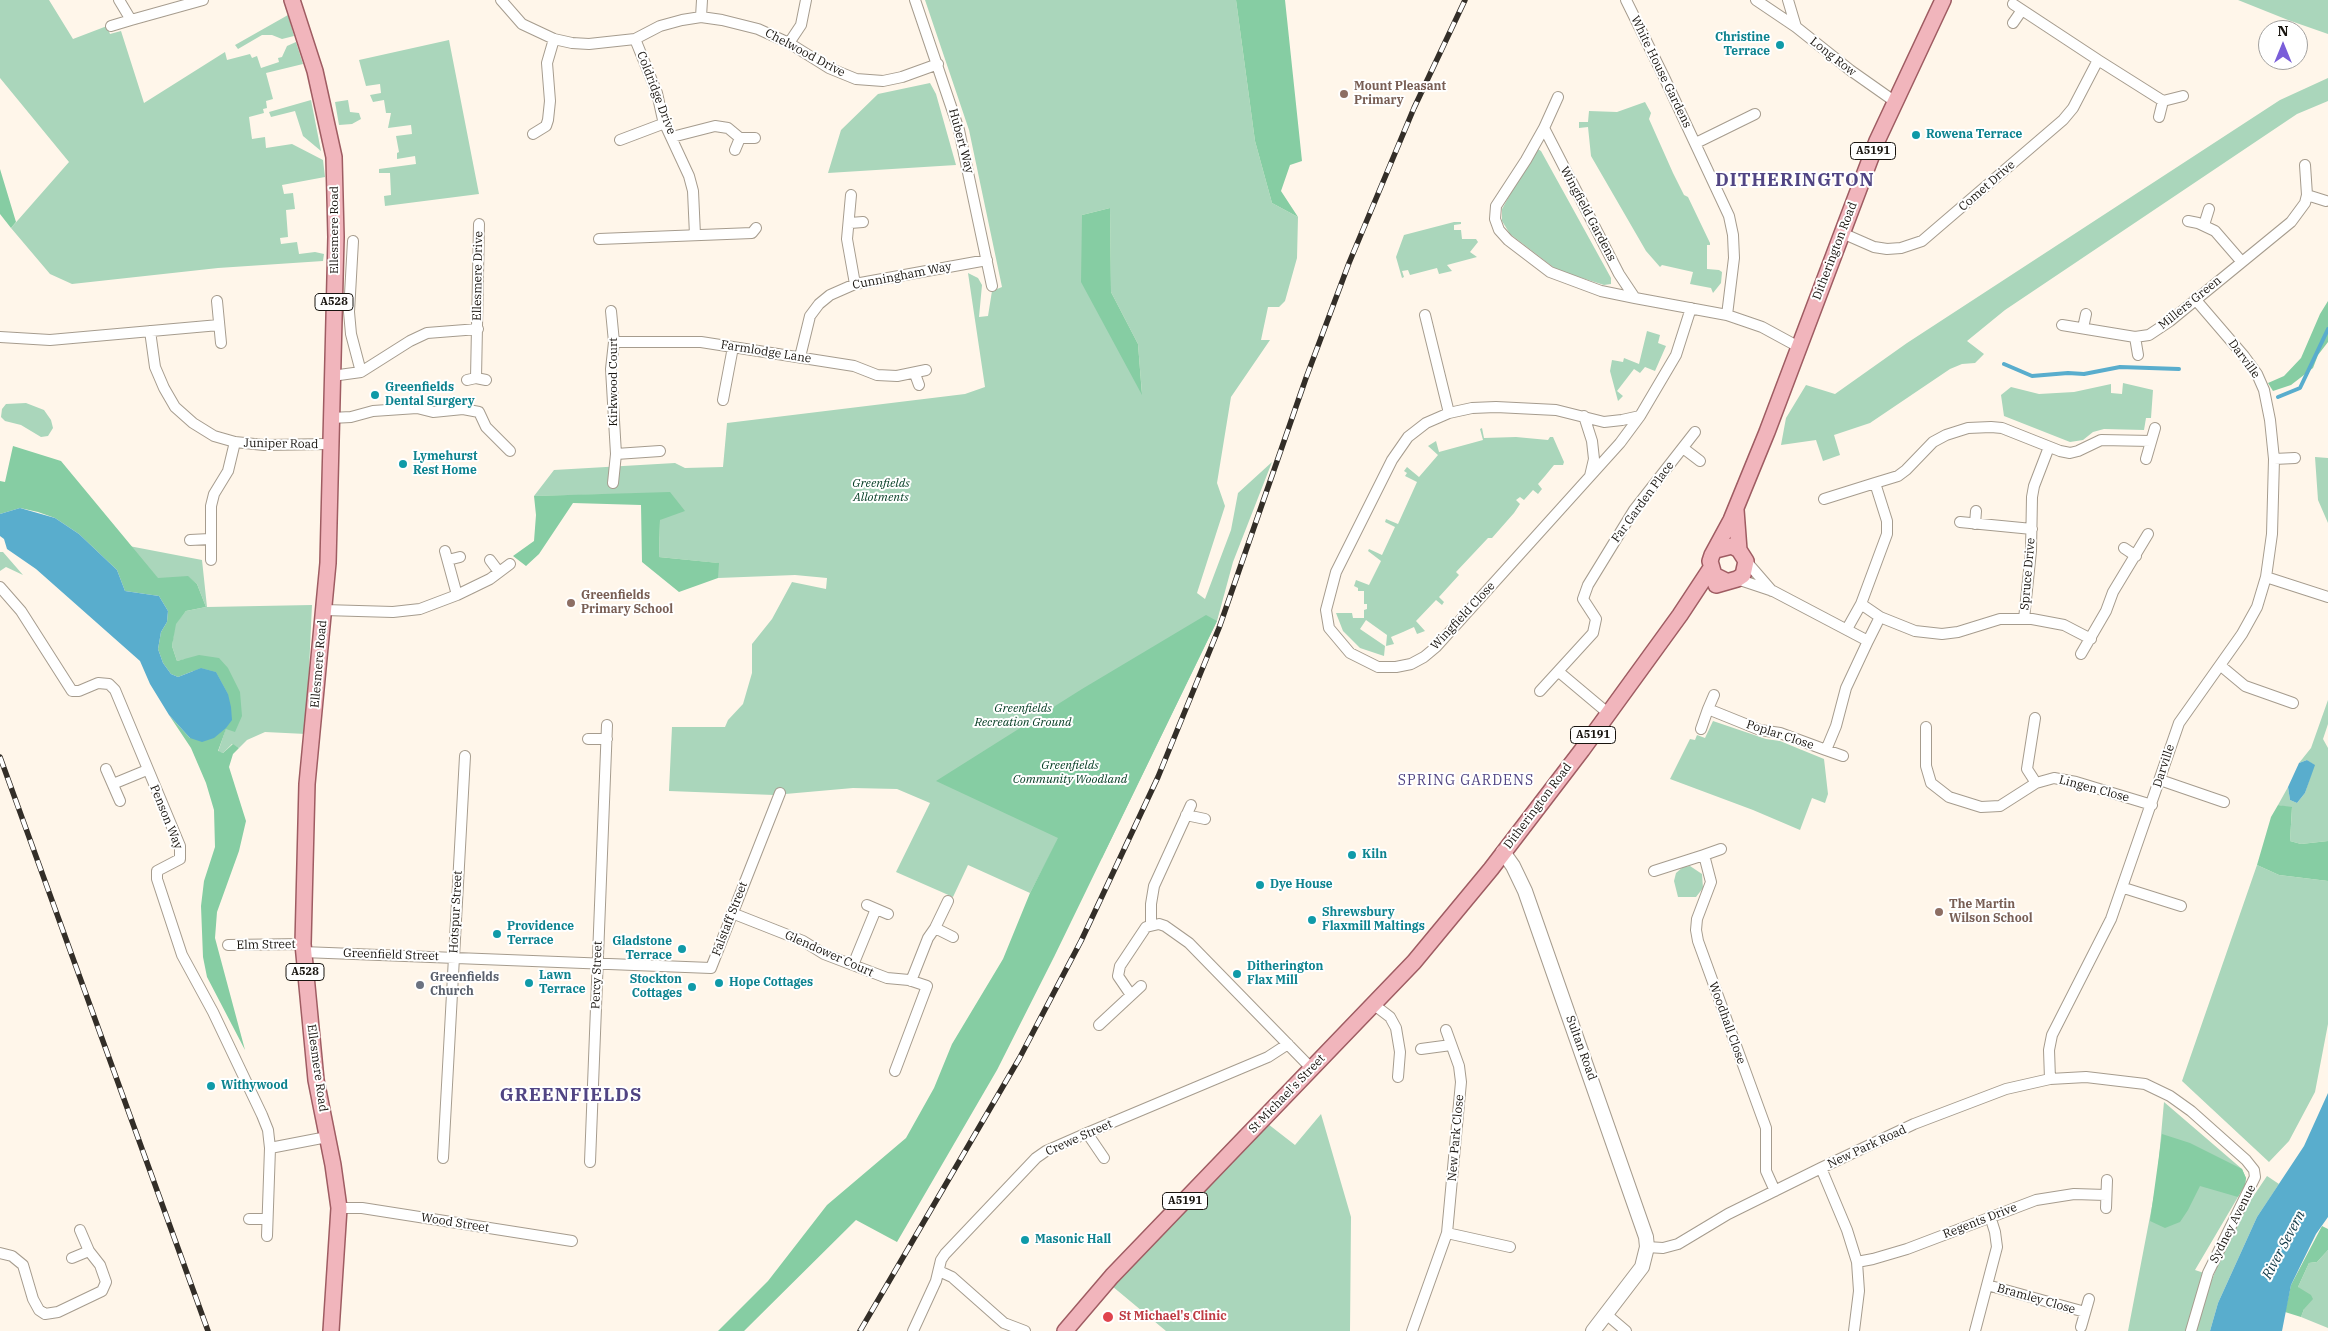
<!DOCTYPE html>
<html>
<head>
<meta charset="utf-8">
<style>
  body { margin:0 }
  #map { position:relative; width:2328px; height:1331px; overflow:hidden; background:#fff6ea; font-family:"IBM Plex Serif",serif }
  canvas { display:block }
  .north { position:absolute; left:2258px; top:20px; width:50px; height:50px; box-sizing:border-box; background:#fff; border:1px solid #a3a19f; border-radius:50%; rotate:0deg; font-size:14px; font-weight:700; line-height:20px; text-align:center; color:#18140f }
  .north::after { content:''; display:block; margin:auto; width:18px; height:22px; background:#7a5ed9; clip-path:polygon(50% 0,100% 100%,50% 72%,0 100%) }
</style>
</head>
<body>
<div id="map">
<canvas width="2328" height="1331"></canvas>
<div class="north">N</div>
</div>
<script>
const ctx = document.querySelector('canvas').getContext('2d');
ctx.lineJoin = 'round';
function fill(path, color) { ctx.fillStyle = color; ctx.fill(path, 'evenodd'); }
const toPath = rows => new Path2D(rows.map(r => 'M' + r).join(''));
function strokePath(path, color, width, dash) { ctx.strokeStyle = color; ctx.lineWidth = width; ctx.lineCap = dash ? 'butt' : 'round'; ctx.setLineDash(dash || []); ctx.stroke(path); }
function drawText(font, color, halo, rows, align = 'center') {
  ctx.font = font + ' "IBM Plex Serif",serif'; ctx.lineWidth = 4; ctx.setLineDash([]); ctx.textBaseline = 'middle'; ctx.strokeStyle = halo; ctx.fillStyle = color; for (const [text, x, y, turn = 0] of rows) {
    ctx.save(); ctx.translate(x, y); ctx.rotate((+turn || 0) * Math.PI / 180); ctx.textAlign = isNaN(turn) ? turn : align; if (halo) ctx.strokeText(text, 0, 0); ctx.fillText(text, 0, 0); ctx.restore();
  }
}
fill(toPath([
  [0,0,49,0,73,39,107,26,110,34,121,31,144,103,225,52,227,60,250,54,252,58,257,56,261,68,279,62,278,58,282,57,287,46,296,42,303,64,266,73,273,99,266,101,267,108,263,109,264,113,249,117,251,132,252,139,265,137,266,148,292,144,323,160,325,177,282,185,284,194,293,193,295,209,286,210,288,237,280,238,281,244,297,242,299,254,315,252,324,254,323,261,218,268,72,284,50,274,11,228,69,162,0,78],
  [925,0,1236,0,1255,141,1272,203,1298,217,1297,258,1285,301,1279,307,1268,307,1261,340,1270,340,1231,397,1217,483,1225,506,1197,593,1205,599,1231,530,1238,493,1272,462,1233,562,1217,621,1102,858,1059,838,1030,893,968,865,953,897,896,872,930,803,897,789,853,788,774,795,669,791,672,727,725,727,728,720,743,704,752,673,752,644,772,619,792,582,826,589,827,578,795,575,718,578,718,563,659,557,660,520,670,493,534,496,554,470,675,463,685,468,723,467,727,423,965,394,985,387,968,273,978,278,982,285,979,317,988,316,992,291,1002,287,969,130],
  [1110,208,1111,292,1138,344,1142,394,1082,215],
  [2238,0,2328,0,2328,34,2288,20],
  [288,15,294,36,282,39,272,35,262,35,238,49,235,45],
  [449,40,479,194,385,206,384,196,391,195,390,173,379,173,379,169,416,164,415,156,397,159,397,153,399,152,396,136,412,134,411,125,388,128,391,113,386,113,384,100,373,102,370,95,381,93,380,84,366,86,359,60],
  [2328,78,2328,101,2297,114,2005,310,1967,341,1984,354,1975,363,1962,364,1950,369,1870,423,1834,435,1840,455,1823,461,1816,440,1781,445,1786,418,1806,385,1835,394,1907,343,2280,100],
  [930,83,936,94,956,165,828,173,841,130,878,94],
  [311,100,321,151,303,136,295,111,271,117,269,112],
  [348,100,350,112,359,113,361,119,352,124,339,125,335,102],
  [1645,102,1651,113,1649,119,1673,173,1684,195,1688,197,1710,243,1710,245,1707,245,1707,269,1719,270,1722,272,1721,283,1713,293,1711,288,1690,284,1693,272,1662,265,1660,267,1646,251,1591,156,1588,127,1579,128,1579,122,1588,122,1589,111,1617,112],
  [1538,149,1541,151,1611,278,1611,284,1604,285,1557,270,1510,234,1502,221,1502,209,1534,151],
  [1454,222,1461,222,1461,224,1454,225,1454,230,1461,230,1462,239,1476,239,1478,242,1470,252,1477,257,1447,265,1452,271,1439,274,1437,268,1410,275,1408,270,1402,271,1404,277,1402,278,1396,257,1404,235],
  [1647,331,1660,335,1658,343,1666,346,1655,371,1645,367,1640,373,1634,369,1617,391,1623,396,1618,401,1610,371,1612,360,1623,362,1624,358,1639,364],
  [2123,383,2153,390,2151,418,2146,418,2144,430,2104,429,2093,432,2083,440,2070,442,2004,416,2001,395,2011,387,2039,394,2074,392,2111,384,2111,393,2122,394],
  [26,403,44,410,51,420,53,428,48,436,41,437,21,425,5,421,1,417,2,409,6,404],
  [1482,428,1484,438,1516,437,1548,440,1550,437,1553,437,1564,462,1563,465,1554,465,1545,476,1538,484,1542,489,1538,494,1533,490,1524,500,1520,497,1516,500,1520,504,1514,513,1492,538,1488,538,1456,572,1459,575,1439,597,1444,602,1442,605,1436,600,1416,621,1425,631,1417,634,1414,627,1403,632,1391,637,1394,644,1386,646,1387,635,1366,620,1360,629,1385,646,1384,656,1360,648,1343,631,1336,613,1352,613,1353,618,1364,618,1364,610,1367,609,1367,604,1364,604,1364,591,1358,591,1358,588,1354,586,1356,580,1369,585,1381,561,1368,551,1369,549,1382,555,1395,527,1385,522,1386,519,1398,524,1417,482,1405,476,1407,473,1404,471,1407,467,1419,477,1438,455,1428,446,1436,441,1439,452,1483,440,1480,429],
  [2315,457,2328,458,2328,523,2318,500],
  [129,546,202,560,207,607,312,605,306,734,265,732,247,740,239,748,232,744,223,753,218,752,226,728,186,659,177,661,172,646,175,624,186,611,206,607,197,584,188,577,158,579],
  [0,552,3,552,23,575,6,567,0,571],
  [2328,700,2328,724,2323,739,2328,748,2328,841,2301,844,2290,841,2292,808,2278,805,2288,787,2290,800,2297,803,2305,793,2314,765,2307,760,2299,763,2311,748],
  [1713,721,1766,739,1780,741,1824,759,1828,794,1825,803,1812,798,1800,830,1753,810,1670,779,1690,739,1695,740,1697,735,1705,738],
  [2257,865,2279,875,2328,881,2328,1024,2315,1092,2289,1141,2269,1162,2182,1081],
  [1690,866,1702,874,1703,888,1696,897,1678,897,1674,881,1676,873,1683,867],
  [2164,1102,2242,1169,2246,1178,2245,1185,2195,1270,2204,1273,2186,1331,2128,1331,2157,1180],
  [1321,1114,1351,1217,1350,1331,1166,1331,1112,1286,1268,1124,1295,1145],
  [2267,1176,2279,1184,2257,1217,2218,1303,2210,1331,2196,1331,2207,1292,2225,1247,2244,1210],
  [2328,1250,2328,1328,2301,1317,2304,1309,2298,1287,2309,1263,2317,1262]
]), '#aad6bb');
fill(toPath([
  [1236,0,1285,0,1302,161,1290,165,1281,191,1298,217,1272,203,1255,141],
  [0,169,16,222,11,228,0,214],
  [1110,208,1111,292,1138,344,1142,395,1081,282,1082,215],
  [2328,301,2328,342,2318,355,2313,368,2291,385,2273,391,2268,383,2284,376,2301,358,2320,314],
  [13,446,61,461,158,578,188,576,197,584,206,607,186,611,176,624,172,646,177,661,199,655,219,658,228,668,240,692,242,716,235,732,226,729,218,751,223,753,233,744,239,748,233,754,229,767,246,821,239,851,217,912,215,938,245,1050,207,977,203,957,201,906,204,881,215,847,214,810,206,783,191,748,169,715,190,738,228,694,216,672,201,668,178,677,171,674,163,663,158,649,161,632,167,622,168,611,159,596,125,591,117,570,79,534,55,518,38,512,20,508,0,514,0,481,5,482],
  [670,492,685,511,660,520,659,557,719,563,718,578,679,592,642,562,641,505,573,503,539,554,526,566,513,556,534,541,536,515,534,496],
  [1206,615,1217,621,1054,957,997,1070,897,1242,856,1220,744,1331,718,1331,768,1281,827,1205,906,1138,934,1088,952,1044,1003,959,1030,893,1058,838,936,781,1082,689],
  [2278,805,2292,807,2290,841,2301,844,2328,841,2328,881,2279,875,2257,865,2271,817],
  [2162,1134,2190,1143,2242,1169,2246,1178,2245,1185,2238,1197,2200,1186,2188,1210,2180,1222,2165,1228,2150,1221],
  [2322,1226,2328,1229,2328,1250,2317,1262,2309,1263,2298,1287,2311,1295,2313,1299,2304,1309,2301,1317,2285,1312,2291,1285]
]), '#86cda3');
fill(toPath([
  [20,508,55,518,79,534,117,570,125,591,159,596,168,611,167,622,161,632,158,649,163,663,171,674,178,677,201,668,216,672,228,694,231,707,232,720,226,728,214,738,202,742,190,738,169,715,150,684,140,661,36,569,7,549,4,539,0,536,0,514],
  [2307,760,2315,765,2305,793,2297,803,2290,800,2288,787,2299,763],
  [2328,1093,2328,1217,2316,1234,2291,1285,2282,1331,2210,1331,2218,1303,2257,1217,2304,1146]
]), '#59adcd');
strokePath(toPath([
  [2004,364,2032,376,2068,373,2084,374,2120,367,2179,369],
  [2278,397,2300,388,2328,329]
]), '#59adcd', 4);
const street = toPath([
  [119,0,131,20,203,0],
  [501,0,522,24,554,39,572,43,589,44,635,39,660,26,682,20,701,17,722,20,758,29,789,43,829,68,856,79,883,81,902,77,938,64],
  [915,0,959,130,992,286],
  [1626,0,1664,77,1729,216,1733,235,1734,258,1727,315],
  [1756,0,1796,27],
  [1788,0,1796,27,1850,70,1894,101],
  [701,17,702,0],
  [2013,23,2022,10],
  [111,26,131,20],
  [635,39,657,93,663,120,689,176,693,191,695,235],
  [789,43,801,25,806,0],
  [2098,60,2163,101,2183,96],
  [2159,117,2163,101],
  [1544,128,1558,97],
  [533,134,546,126,548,120,550,101,547,63,554,39],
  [672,137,715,126,728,128,740,138,755,138],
  [620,140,665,123],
  [1696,143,1755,114],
  [735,150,740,138],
  [2305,165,2307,195],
  [851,195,847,239,855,284],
  [2188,221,2198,223,2215,231,2241,261],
  [850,223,863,222],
  [2204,225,2209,209],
  [1842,233,1874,247,1887,249,1901,248,1922,241,2063,120,2073,108,2098,60,2013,4],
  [599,239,752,233,756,228],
  [353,241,349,312,351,334,361,372],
  [1635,298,1619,274,1544,128,1526,160,1496,206,1495,219,1499,230,1508,240,1550,272,1601,291,1635,298,1727,315,1762,327,1797,346],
  [217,301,221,343],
  [611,311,614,342,611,369,616,454,613,483],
  [1425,315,1449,413],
  [2062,325,2135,337,2149,335,2170,321,2291,222,2305,203,2307,195,2326,201],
  [2083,328,2086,314],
  [150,331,155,367,164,388,175,407,193,423,214,436,235,442,264,445,330,444],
  [0,337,50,340,219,325],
  [2135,337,2138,355],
  [614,342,701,342,854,366,877,375,897,376,926,370],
  [800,357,810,316,819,304,830,295,855,284,987,260],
  [915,374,919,385],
  [332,376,361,372,410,341,427,333,478,329],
  [476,378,479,224],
  [467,380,476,378,486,380],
  [723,400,733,347],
  [1584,416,1592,441,1594,459,1590,476],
  [1640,416,1620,443,1436,647,1424,657,1411,664,1396,667,1378,667,1350,653,1329,628,1326,610,1336,572,1392,460,1408,437,1426,423,1449,413,1472,408,1496,407,1556,410,1604,422,1622,420,1640,416,1676,355,1691,308],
  [331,418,351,417,373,411,417,408,433,412,463,409,479,412,486,427,510,451],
  [1683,448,1700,461],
  [616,454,660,451],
  [2146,459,2155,428],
  [2274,459,2295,458],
  [1875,483,1898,476,1906,470,1933,442,1946,435,1968,428,1991,427,2002,428,2060,451,2070,453,2078,451,2101,440,2151,441],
  [1824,499,1875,483,1887,521,1887,534,1861,604],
  [1960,522,2032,529],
  [1975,524,1976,511],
  [190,540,210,539],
  [2124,548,2136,556],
  [445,551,457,595],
  [211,560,211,506,214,494,228,471,235,442],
  [448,560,460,557],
  [490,560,499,572],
  [1746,561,1772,591],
  [2266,577,2328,597],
  [1737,579,1773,591,1868,641,1880,617,1915,631,1942,634,1958,632,2000,619,2032,619,2064,625,2091,639],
  [0,587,21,611,72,691,79,691,98,683,109,684,115,690,180,846,180,859,157,871,157,879,182,955,213,1012,262,1115,268,1130,270,1148,327,1137],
  [324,610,393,612,420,609,457,595,490,579,510,564],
  [2024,619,2031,551,2032,497,2034,486,2049,447],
  [1847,629,1861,604,1880,617],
  [2081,654,2106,611,2113,592,2148,534],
  [2221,666,2245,686,2293,703],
  [1559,672,1609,714],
  [1540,691,1593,633,1596,619,1583,599,1588,585,1634,510,1695,432],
  [1714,695,1708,709,1760,730,1780,733,1826,750,1836,726,1846,688,1868,641],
  [2035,718,2027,769,2036,783],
  [1926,727,1926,766,1931,783,1949,797,1981,807,2000,806,2036,783,2054,778,2076,782,2152,805],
  [1701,729,1708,709],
  [588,739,607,739],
  [1826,750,1843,756],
  [106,769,120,801],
  [2160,780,2224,802],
  [113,784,147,770],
  [1186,815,1205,819],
  [1704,855,1721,849],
  [1654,871,1704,855,1711,882,1697,919,1696,930,1698,941,1766,1128,1766,1171,1775,1191],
  [2124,888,2181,906],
  [867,905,888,914],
  [732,913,803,941,824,954,887,978,909,980,927,986,895,1071],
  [1151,925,1151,904,1154,886,1191,805],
  [935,928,953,937],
  [228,945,303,944],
  [303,952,711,968,780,793],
  [853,965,876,909],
  [911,981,928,938,935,928,948,901],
  [1131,995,1118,976,1120,966,1146,927,1159,924,1165,926,1189,943,1312,1069],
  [1373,1004,1390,1017,1396,1028,1400,1052,1398,1077],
  [1099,1025,1141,986],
  [1421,1049,1451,1045],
  [2050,1079,2049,1050,2052,1035,2111,919,2179,723,2242,634,2257,607,2266,577,2272,534,2274,459,2270,420,2264,390,2257,374,2244,356,2195,299],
  [1087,1133,1104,1158],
  [443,1158,465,756],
  [590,1162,607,725],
  [1821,1168,1847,1230,1857,1262,1859,1291,1854,1331],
  [339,1208,362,1208,572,1241],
  [2106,1208,2107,1180],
  [249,1219,266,1219],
  [1447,1233,1510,1247],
  [267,1236,270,1148],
  [1647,1247,1663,1248,1678,1244,1728,1214,1821,1168,1914,1124,2006,1089,2050,1079,2086,1077,2145,1084,2170,1096,2191,1111,2246,1160,2254,1170,2255,1177,2208,1273,2191,1331],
  [0,1253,12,1256,23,1265,33,1299,39,1310,45,1314,58,1312,102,1291,106,1282,100,1265,89,1251,80,1230],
  [72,1258,89,1251],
  [1857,1262,1873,1259,1907,1249,2036,1200,2074,1194,2106,1195],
  [939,1271,952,1277,1004,1323,1025,1331],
  [1987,1285,2085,1312],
  [1606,1314,1626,1331],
  [2081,1327,2089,1299],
  [913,1331,936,1281,941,1260,945,1254,1036,1158,1046,1151,1087,1133,1268,1057,1288,1044],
  [1412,1331,1447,1233,1461,1082,1459,1066,1446,1030],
  [1975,1331,1997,1247,1995,1232,1990,1216]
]);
const secondary = toPath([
  [1503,852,1513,866,1525,891,1646,1237,1647,1247,1642,1267,1593,1331]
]);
const primary = toPath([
  [292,0,315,71,334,157,336,237,328,563,307,784,303,944,316,1080,333,1165,339,1208,331,1331],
  [1736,510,1739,550],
  [1716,550,1732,546,1739,550,1746,561,1743,575,1737,579,1716,585],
  [1726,581,1714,575,1710,561,1712,555,1731,520,1767,432,1877,141,1943,0],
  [1065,1331,1112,1276,1414,962,1491,869,1582,750,1680,615,1711,568]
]);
strokePath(street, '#a69c8e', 12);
strokePath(secondary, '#a69c8e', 16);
strokePath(primary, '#9f5c62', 18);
strokePath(street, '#fff', 10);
strokePath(secondary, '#fff', 14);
strokePath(primary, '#f1b5bc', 15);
const rail = toPath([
  [0,757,208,1331],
  [860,1331,1019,1059,1081,941,1158,777,1219,628,1306,378,1349,263,1414,108,1465,0]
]);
strokePath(rail, '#332e28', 5.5);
strokePath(rail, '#fff', 4, [11]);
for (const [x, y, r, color] of [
  [1780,45,5,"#0f9aa8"],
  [1344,94,5,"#8d6e63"],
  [1916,135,5,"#0f9aa8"],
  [375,395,5,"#0f9aa8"],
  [403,464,5,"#0f9aa8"],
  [571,603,5,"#8d6e63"],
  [1352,855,5,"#0f9aa8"],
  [1260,885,5,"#0f9aa8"],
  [1939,912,5,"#8d6e63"],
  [1312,920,5,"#0f9aa8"],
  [497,934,5,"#0f9aa8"],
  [682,949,5,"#0f9aa8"],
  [1237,974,5,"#0f9aa8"],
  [529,983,5,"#0f9aa8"],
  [719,983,5,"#0f9aa8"],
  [420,985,5,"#6b7280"],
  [692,987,5,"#0f9aa8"],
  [211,1086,5,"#0f9aa8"],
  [1025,1240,5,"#0f9aa8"],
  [1108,1317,6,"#e0444e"]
]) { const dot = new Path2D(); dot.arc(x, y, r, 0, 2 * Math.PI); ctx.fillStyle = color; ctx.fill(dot); strokePath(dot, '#fff', 2); }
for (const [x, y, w] of [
  [1873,151,45],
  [334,302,38],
  [1593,735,45],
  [305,972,38],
  [1185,1201,45]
]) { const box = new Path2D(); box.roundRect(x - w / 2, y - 8.5, w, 17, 4); ctx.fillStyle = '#fff'; ctx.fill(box); strokePath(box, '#18140f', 1); }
drawText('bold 11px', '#18140f', null, [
  ["A5191",1873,151],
  ["A528",334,302],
  ["A5191",1593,735],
  ["A528",305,972],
  ["A5191",1185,1201]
]);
drawText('bold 12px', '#0d838f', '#fff', [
  ["Christine",1770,38,"right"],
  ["Terrace",1770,52,"right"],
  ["Rowena Terrace",1926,135],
  ["Greenfields",385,388],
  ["Dental Surgery",385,402],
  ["Lymehurst",413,457],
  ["Rest Home",413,471],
  ["Kiln",1362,855],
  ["Dye House",1270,885],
  ["Shrewsbury",1322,913],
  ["Flaxmill Maltings",1322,927],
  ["Providence",507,927],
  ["Terrace",507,941],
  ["Gladstone",672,942,"right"],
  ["Terrace",672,956,"right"],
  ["Ditherington",1247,967],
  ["Flax Mill",1247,981],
  ["Lawn",539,976],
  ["Terrace",539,990],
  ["Stockton",682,980,"right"],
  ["Cottages",682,994,"right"],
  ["Hope Cottages",729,983],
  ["Withywood",221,1086],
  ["Masonic Hall",1035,1240]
], 'left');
drawText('12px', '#18140f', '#fff', [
  ["Chelwood Drive",805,53,28],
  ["Long Row",1833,57,38],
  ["White House Gardens",1661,72,64],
  ["Coldridge Drive",656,93,69],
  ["Hubert Way",961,141,75],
  ["Comet Drive",1987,186,-41],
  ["Wingfield Gardens",1588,214,62],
  ["Ellesmere Road",335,230,-90],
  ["Ditherington Road",1835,251,-69],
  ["Ellesmere Drive",478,276,-89],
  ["Cunningham Way",902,276,-11],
  ["Millers Green",2190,303,-39],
  ["Farmlodge Lane",766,352,9],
  ["Darville",2244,359,54],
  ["Kirkwood Court",614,382,-90],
  ["Juniper Road",281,444,1],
  ["Far Garden Place",1643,502,-54],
  ["Spruce Drive",2028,574,-85],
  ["Wingfield Close",1463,616,-47],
  ["Ellesmere Road",319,664,-85],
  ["Poplar Close",1780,735,18],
  ["Darville",2164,766,-72],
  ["Lingen Close",2094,789,15],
  ["Ditherington Road",1538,806,-53],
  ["Penson Way",166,817,68],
  ["Hotspur Street",456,912,-87],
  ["Falstaff Street",730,919,-69],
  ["Elm Street",266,945,-1],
  ["Glendower Court",829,954,24],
  ["Greenfield Street",391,955,2],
  ["Percy Street",597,975,-88],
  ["Woodhall Close",1727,1023,70],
  ["Sultan Road",1581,1048,70],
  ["Ellesmere Road",317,1068,82],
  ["St Michael's Street",1287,1094,-46],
  ["Crewe Street",1079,1138,-24],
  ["New Park Close",1456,1138,-85],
  ["New Park Road",1867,1147,-25],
  ["Regents Drive",1980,1221,-21],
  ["Wood Street",455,1223,9],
  ["Sydney Avenue",2233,1224,-63],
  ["Bramley Close",2036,1299,16]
]);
drawText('bold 12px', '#785e54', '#fff', [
  ["Mount Pleasant",1354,87],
  ["Primary",1354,101],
  ["Greenfields",581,596],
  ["Primary School",581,610],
  ["The Martin",1949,905],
  ["Wilson School",1949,919]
], 'left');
drawText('italic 12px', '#003a20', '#fff', [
  ["Greenfields",881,484],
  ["Allotments",881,498],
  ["Greenfields",1023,709],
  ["Recreation Ground",1023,723],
  ["Greenfields",1070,766],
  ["Community Woodland",1070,780]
]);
drawText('bold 12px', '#5b616d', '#fff', [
  ["Greenfields",430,978],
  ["Church",430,992]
], 'left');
drawText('bold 12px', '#be3a42', '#fff', [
  ["St Michael's Clinic",1119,1317]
], 'left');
ctx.letterSpacing = '1px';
drawText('14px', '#514583', '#fff', [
  ["SPRING GARDENS",1466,781]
]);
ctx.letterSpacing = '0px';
drawText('italic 14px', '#0c3442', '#fff', [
  ["River Severn",2284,1245,-62]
]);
ctx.letterSpacing = '1px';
drawText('bold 18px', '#514583', '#fff', [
  ["DITHERINGTON",1795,181],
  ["GREENFIELDS",571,1096]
]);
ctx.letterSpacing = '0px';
</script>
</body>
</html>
